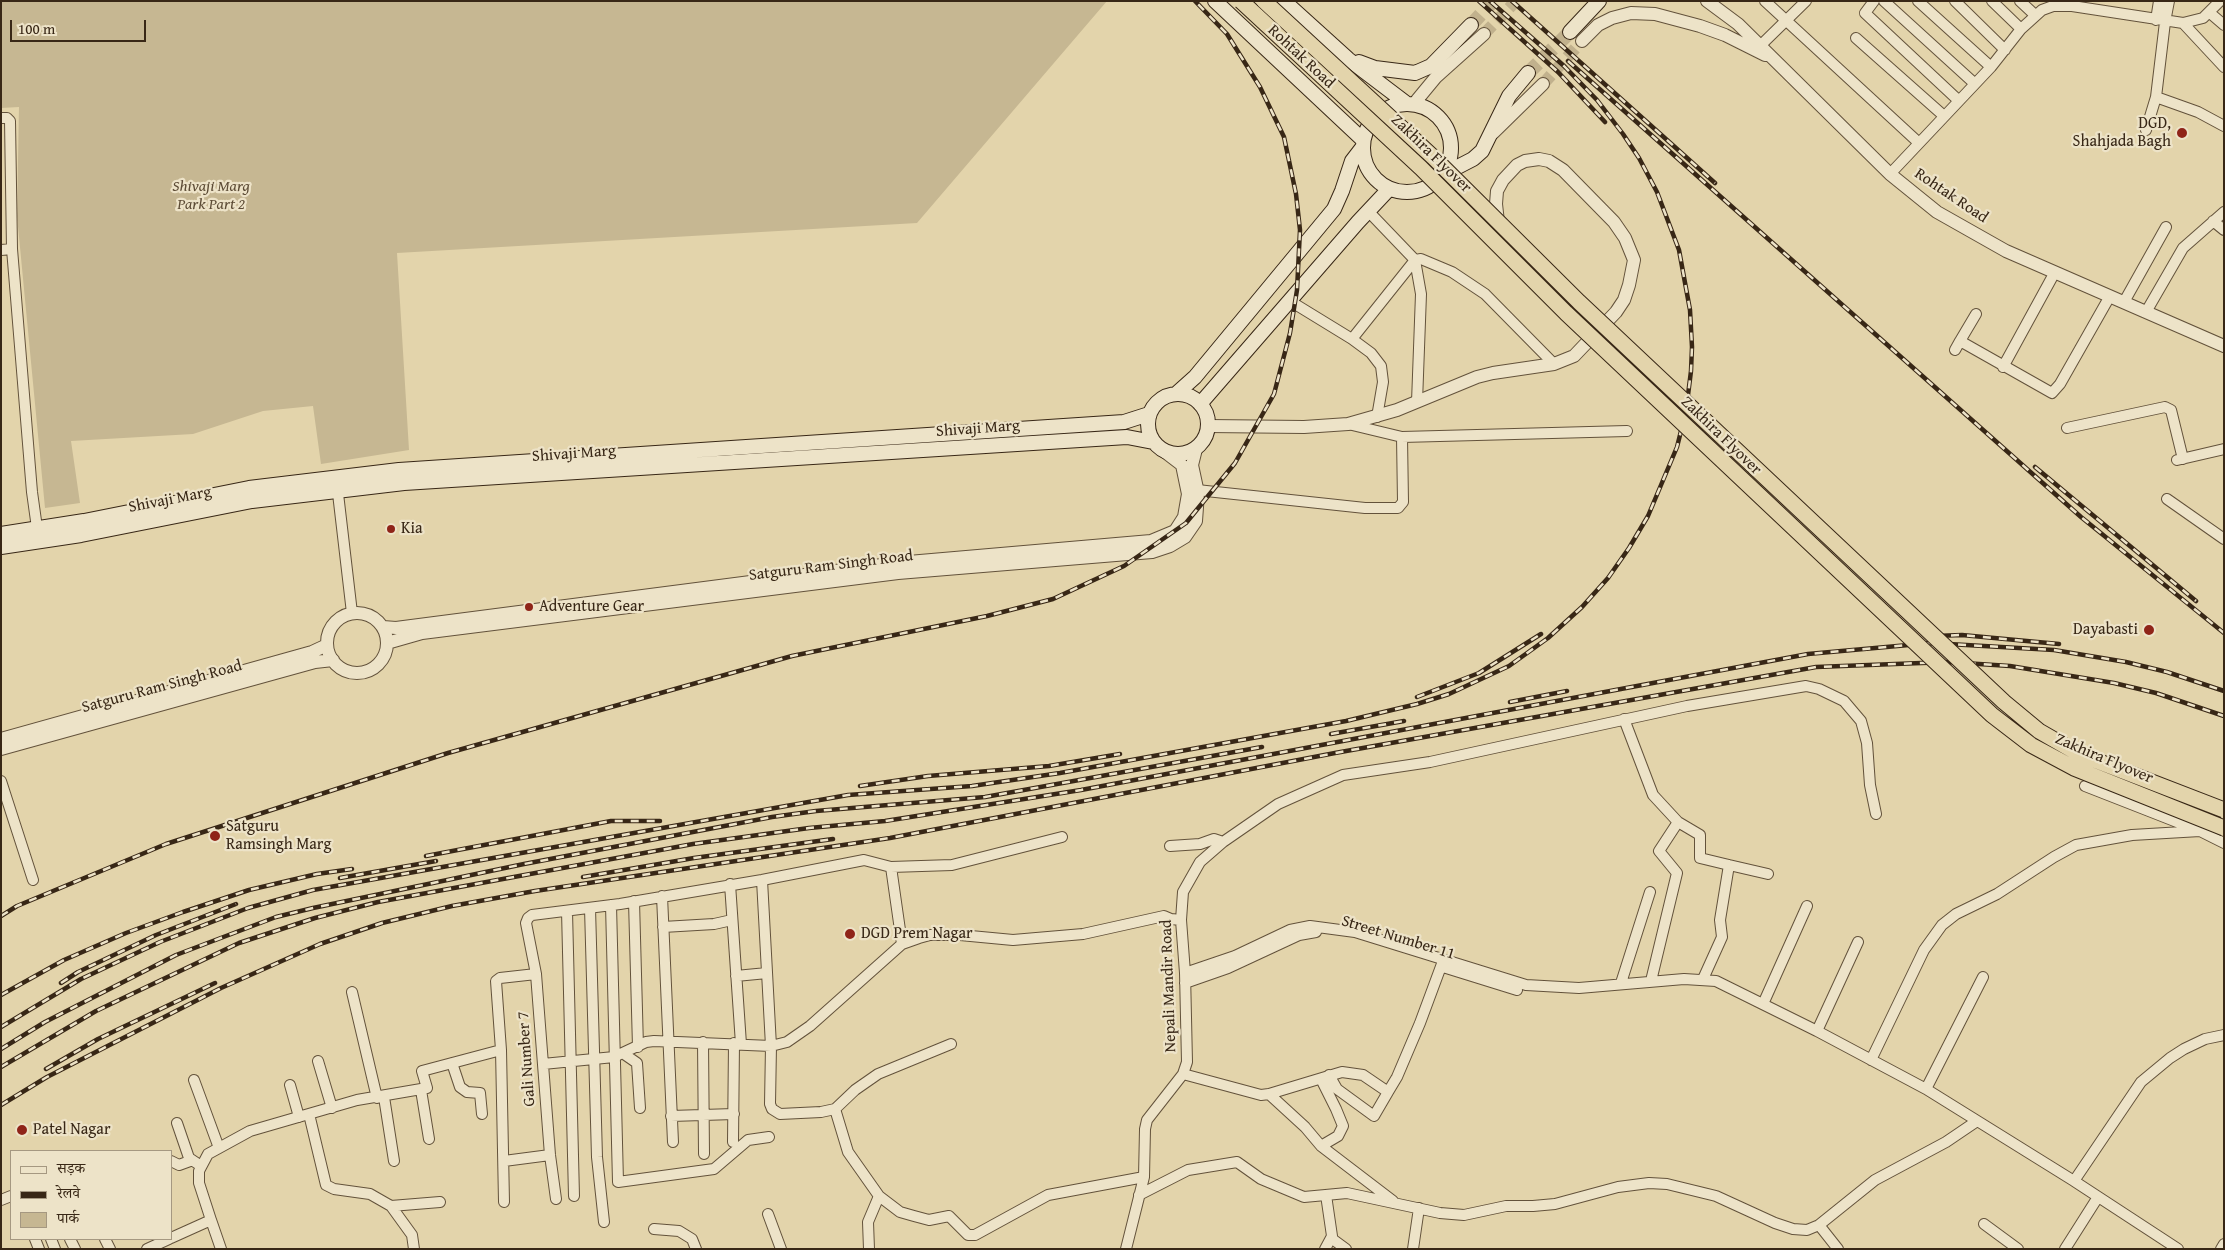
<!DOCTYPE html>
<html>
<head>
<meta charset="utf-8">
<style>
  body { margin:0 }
  #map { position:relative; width:2225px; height:1250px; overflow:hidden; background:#e3d4ab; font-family:"Gentium Book Plus","Noto Serif Devanagari",serif }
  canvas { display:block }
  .frame { position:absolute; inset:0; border:2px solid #382716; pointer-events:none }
  .legend { position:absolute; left:10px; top:1150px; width:162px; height:90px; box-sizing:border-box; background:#ede3c8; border:1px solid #a59881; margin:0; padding:6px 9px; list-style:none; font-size:15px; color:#382716 }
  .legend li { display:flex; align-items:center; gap:10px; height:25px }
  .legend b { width:25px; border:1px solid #a59881 }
  .scale { position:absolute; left:10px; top:20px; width:136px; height:22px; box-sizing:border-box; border:2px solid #382716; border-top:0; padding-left:6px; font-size:15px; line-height:18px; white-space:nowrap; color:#382716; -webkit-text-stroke:4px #ede3c8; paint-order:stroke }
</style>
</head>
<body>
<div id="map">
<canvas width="2225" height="1250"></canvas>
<div class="frame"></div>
<ul class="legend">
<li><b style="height:6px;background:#ede3c8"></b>सड़क</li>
<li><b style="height:6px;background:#382716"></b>रेलवे</li>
<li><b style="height:14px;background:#c6b792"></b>पार्क</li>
</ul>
<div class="scale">100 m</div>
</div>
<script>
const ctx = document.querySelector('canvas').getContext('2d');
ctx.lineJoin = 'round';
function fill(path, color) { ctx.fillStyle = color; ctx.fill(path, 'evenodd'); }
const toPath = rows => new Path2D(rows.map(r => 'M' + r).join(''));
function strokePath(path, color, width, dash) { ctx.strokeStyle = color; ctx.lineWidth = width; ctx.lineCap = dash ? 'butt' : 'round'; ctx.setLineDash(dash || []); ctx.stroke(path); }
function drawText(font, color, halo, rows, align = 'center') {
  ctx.font = font + ' "Gentium Book Plus",serif'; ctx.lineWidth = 4.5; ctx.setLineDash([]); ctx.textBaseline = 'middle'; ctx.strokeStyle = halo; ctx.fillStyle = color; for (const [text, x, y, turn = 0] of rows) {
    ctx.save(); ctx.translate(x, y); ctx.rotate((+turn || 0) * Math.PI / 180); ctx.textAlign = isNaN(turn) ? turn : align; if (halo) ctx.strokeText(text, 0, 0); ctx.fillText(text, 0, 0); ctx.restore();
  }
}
fill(toPath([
  [1,1,1107,1,917,223,397,253,409,450,321,464,313,406,263,411,193,434,71,441,80,503,45,508,17,216,19,107,1,108]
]), '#c6b792');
strokePath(toPath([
  [1484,34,1516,1],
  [1543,84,1582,41]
]), '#c1b18d', 12, [12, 6]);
strokePath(toPath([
  [1471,25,1493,1],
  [1528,73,1570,32]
]), '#c1b18d', 14, [14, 7]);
const minor = toPath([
  [1765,1,1919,143],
  [1874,1,1865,13,1958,100],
  [1884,1,1974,83],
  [1918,1,1991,67],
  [1955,1,2005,50],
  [1992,1,2021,29],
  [2020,1,2035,15],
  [2210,13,2224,25],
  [2156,20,2159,1],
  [2183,23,2224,67],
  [1856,38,1944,116],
  [1761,45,1806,1],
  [2156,97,2198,112,2224,126],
  [1,118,7,118,10,121,12,249],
  [2146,130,2156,97,2165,22,2169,1],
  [1890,174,1991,67,2021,29,2042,10,2053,6,2072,6,2183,23,2203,18,2220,1],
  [1369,212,1415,260,1421,294,1417,402],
  [2213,221,2224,230],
  [1,250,12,249,32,492,37,528],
  [1290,301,1352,339,1371,353,1381,366,1383,382,1377,417],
  [2124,302,2166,227],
  [2146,312,2183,248,2224,212],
  [1352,339,1415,260,1421,259,1452,272,1485,294,1554,364],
  [1960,341,1976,314],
  [1955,350,1960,341,2052,393,2060,384,2110,296],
  [2003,367,2055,272],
  [1348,424,1402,437,1627,431],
  [2067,428,2165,407,2171,410,2183,459],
  [2177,460,2224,449],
  [337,485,352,613],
  [1197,490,1365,508,1398,508,1403,502,1402,437],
  [2167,499,2224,539],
  [1624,719,1653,795,1678,822,1700,835,1700,858,1729,865],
  [1,781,33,880],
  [2085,786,2200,831,2224,843],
  [1170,846,1200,844,1214,839,1223,842],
  [891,867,902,944],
  [762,880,771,1046,770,1104,772,1109,780,1114,821,1112,835,1109],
  [730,884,741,1044],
  [662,896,673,1142],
  [634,901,638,1047],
  [611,905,618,1182,714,1169,748,1140,769,1137],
  [590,908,597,1157,604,1222],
  [567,911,574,1196],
  [663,927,714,924,732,920],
  [1443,967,1517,990],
  [1185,973,1235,956,1290,930,1310,926,1355,932,1526,985,1579,988,1684,979,1716,981,1817,1031,1926,1089,2074,1181,2178,1249],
  [736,976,767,973],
  [1703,979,1722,937,1720,920,1729,865,1768,874],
  [1651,981,1677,873,1659,851,1678,822],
  [1185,983,1228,968,1299,935,1316,932],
  [1621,983,1650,892],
  [352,992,377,1098],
  [1763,1004,1807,906],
  [1817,1031,1858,942],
  [703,1042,704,1154],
  [501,1050,504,1202],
  [624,1054,637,1063,640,1108],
  [1871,1060,1924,950,1942,925,1956,914,1997,894,2054,857,2076,845,2132,835,2200,831],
  [318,1061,332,1108],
  [452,1063,460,1087,467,1092,480,1093,482,1114],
  [543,1064,614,1057,646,1042,654,1041,771,1046,787,1042,810,1026,902,944,919,938,930,935,960,935,1013,940,1083,934,1164,916,1171,919,1181,920],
  [1183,1074,1261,1095,1269,1094,1342,1072,1363,1075,1388,1092,1397,1077,1420,1023,1443,961],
  [1329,1075,1337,1089,1374,1116,1388,1092],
  [1321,1079,1336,1109,1343,1126,1338,1136,1321,1146],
  [194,1080,219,1148],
  [290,1085,299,1117],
  [1926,1089,1983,977],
  [421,1090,429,1139],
  [1269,1094,1305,1127,1321,1146,1393,1201],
  [384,1097,394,1161],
  [309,1114,326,1185,334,1189,370,1194,391,1206,412,1235,414,1249],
  [671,1116,734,1114],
  [177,1123,189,1158,201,1166],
  [733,1142,734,1043],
  [171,1161,179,1165,190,1161],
  [504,1161,550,1155],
  [2074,1181,2141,1082,2170,1058,2184,1049,2205,1039,2224,1035],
  [1139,1195,1188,1170,1237,1162,1261,1179,1304,1197,1347,1193,1440,1213,1464,1215,1506,1206,1533,1206,1555,1204,1618,1187,1649,1183,1667,1184,1716,1196,1775,1223,1793,1229,1807,1230,1819,1225,1875,1180,1946,1142,1977,1121],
  [879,1196,848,1152,835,1109,855,1090,878,1074,951,1044],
  [556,1199,550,1155,536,974,526,923,528,918,532,915,620,904,762,880,864,860,891,867,952,865,1062,837],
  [1,1200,11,1196],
  [391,1206,440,1202],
  [768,1214,781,1249],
  [211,1220,221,1249],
  [1984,1224,2018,1249],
  [1819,1225,1838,1249],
  [654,1229,679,1231,692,1239,696,1249],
  [171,1238,211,1220,199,1183,199,1171,208,1154,250,1131,357,1100,427,1088,422,1071,501,1050,496,981,500,978,536,974],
  [1331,1238,1346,1249],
  [35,1239,39,1249],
  [51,1239,55,1249],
  [70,1239,75,1249],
  [105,1239,110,1249],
  [147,1249,169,1239],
  [869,1249,868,1222,879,1196,900,1212,914,1216,929,1220,949,1216,968,1235,975,1235,1048,1195,1144,1177],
  [1126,1249,1144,1177,1145,1129,1147,1120,1183,1074,1187,1062,1185,973,1181,920,1183,892,1200,862,1223,842,1278,804,1343,775,1430,762,1687,706,1806,686,1819,689,1844,701,1861,721,1867,743,1870,785,1876,814],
  [1325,1249,1332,1236,1326,1195],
  [1413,1249,1419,1208],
  [2065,1249,2098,1197],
  [2221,1249,2224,1244]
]);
const tertiary = toPath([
  [1707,1,1738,24,1890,174,1937,212,2006,251,2224,346],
  [1582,41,1598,25,1612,18,1631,13,1655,14,1700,26,1725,35,1765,55],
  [1418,105,1417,100,1436,77,1484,34],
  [1493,133,1543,84],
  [1208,426,1304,427,1348,424,1397,410,1477,377,1493,373,1554,364,1574,356,1616,312,1624,300,1629,285,1634,260,1625,238,1614,222,1563,170,1549,161,1539,159,1525,161,1517,165,1503,180,1497,191,1496,204,1498,222],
  '327 643a30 30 0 1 1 60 0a30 30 0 1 1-60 0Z',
  [383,627,396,628,897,563,1151,541,1175,531,1184,517,1188,494,1182,465,1165,452],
  [387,643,422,633,898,573,1152,552,1170,546,1185,537,1196,521,1198,493,1192,465,1196,449],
  [1,739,312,652,327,645],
  [1,749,315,662,333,660]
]);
const secondary = toPath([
  [1215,1,1363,140],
  [1284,1,1348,59,1406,103],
  [1570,32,1599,1],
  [1359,62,1375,68,1415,73,1431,66,1471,25],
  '1363 148a44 44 0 1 1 88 0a44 44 0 1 1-88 0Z',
  [1442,175,1473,159,1482,151,1509,96,1528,73],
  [1176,394,1195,377,1334,209,1342,191,1352,161,1362,148],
  '1148 424a30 30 0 1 1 60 0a30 30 0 1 1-60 0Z',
  [1200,404,1358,222,1389,189],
  [1,534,84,521,249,488,399,470,1124,422,1149,414],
  [1,547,81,535,252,501,404,483,1127,437,1153,442]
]);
strokePath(minor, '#63523b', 12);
strokePath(tertiary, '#63523b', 14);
strokePath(secondary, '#382716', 16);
strokePath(minor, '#ede3c8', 10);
strokePath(tertiary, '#ede3c8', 12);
strokePath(secondary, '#ede3c8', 14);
const rail = toPath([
  [1479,1,1558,72,1605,122],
  [1512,1,1715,183],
  [1568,61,2081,517,2224,633],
  [2035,467,2196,601],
  [1935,636,1962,635,2059,644],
  [1417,697,1479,673,1541,634],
  [1510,702,1567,691],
  [1331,734,1404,721],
  [860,786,928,776,1049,766,1120,754],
  [426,856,611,821,660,821],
  [583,877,694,858,833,839],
  [340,878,436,861],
  [1,916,17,906,166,844,448,753,792,656,987,616,1053,599,1124,566,1186,523,1235,463,1274,394,1290,333,1297,290,1300,230,1296,194,1284,137,1260,87,1227,34,1195,1],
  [61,983,78,972,156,935,236,904],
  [1,995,64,960,126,933,183,912,249,890,317,874,352,869],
  [1,1027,81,979,160,942,248,908,313,890,848,795,972,786,1060,773,1346,721,1417,704,1449,694,1509,666,1548,638,1582,607,1608,578,1629,548,1648,516,1677,447,1686,411,1691,371,1692,347,1690,310,1679,250,1657,192,1639,158,1623,134,1597,100,1564,66,1490,1],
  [1,1049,45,1022,176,955,276,917,313,908,524,864,772,817,816,811,985,797,1262,747],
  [1,1067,96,1011,239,943,315,918,378,902,693,844,809,828,885,821,1081,790,1808,654,1931,643,2054,650,2126,662,2167,672,2224,691],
  [46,1069,98,1039,215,983],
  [1,1105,47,1077,221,988,320,944,382,923,452,906,535,891,890,838,1335,753,1816,667,1948,662,2010,666,2114,683,2156,693,2224,716]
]);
strokePath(rail, '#382716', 4.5);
strokePath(rail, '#ede3c8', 2.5, [8]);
const primaryBridge = toPath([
  [1241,1,1421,168,1566,313,1992,715,2031,745,2074,768,2224,828],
  [1264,1,1433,157,1579,302,2004,702,2039,731,2079,754,2224,810]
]);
strokePath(primaryBridge, '#382716', 17, []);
strokePath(primaryBridge, '#e3d4ab', 15);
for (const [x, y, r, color] of [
  [2182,133,6,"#8f2418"],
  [391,529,5,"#8f2418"],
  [529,607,5,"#8f2418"],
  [2149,630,6,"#8f2418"],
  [215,836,6,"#8f2418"],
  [850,934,6,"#8f2418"],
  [22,1130,6,"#8f2418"]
]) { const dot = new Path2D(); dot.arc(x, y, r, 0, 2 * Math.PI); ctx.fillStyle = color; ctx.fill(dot); strokePath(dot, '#ede3c8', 2); }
drawText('16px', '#382716', '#ede3c8', [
  ["Rohtak Road",1301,57,43],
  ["Zakhira Flyover",1431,154,44],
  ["Rohtak Road",1951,196,34],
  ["Shivaji Marg",978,429,-4],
  ["Zakhira Flyover",1721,436,44],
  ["Shivaji Marg",574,454,-4],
  ["Shivaji Marg",170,500,-11],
  ["Satguru Ram Singh Road",831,566,-7],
  ["Satguru Ram Singh Road",162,687,-15],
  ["Zakhira Flyover",2104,759,23],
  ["Street Number 11",1398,938,17],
  ["Nepali Mandir Road",1169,986,-92],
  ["Gali Number 7",527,1059,-94]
]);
drawText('16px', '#382716', '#ede3c8', [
  ["DGD,",2171,124,"right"],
  ["Shahjada Bagh",2171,142,"right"],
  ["Kia",401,529],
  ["Adventure Gear",539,607],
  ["Dayabasti",2138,630,"right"],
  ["Satguru",226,827],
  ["Ramsingh Marg",226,845],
  ["DGD Prem Nagar",861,934],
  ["Patel Nagar",33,1130]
], 'left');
drawText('italic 16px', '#5c4b35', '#ede3c8', [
  ["Shivaji Marg",211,187],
  ["Park Part 2",211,205]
]);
</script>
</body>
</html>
